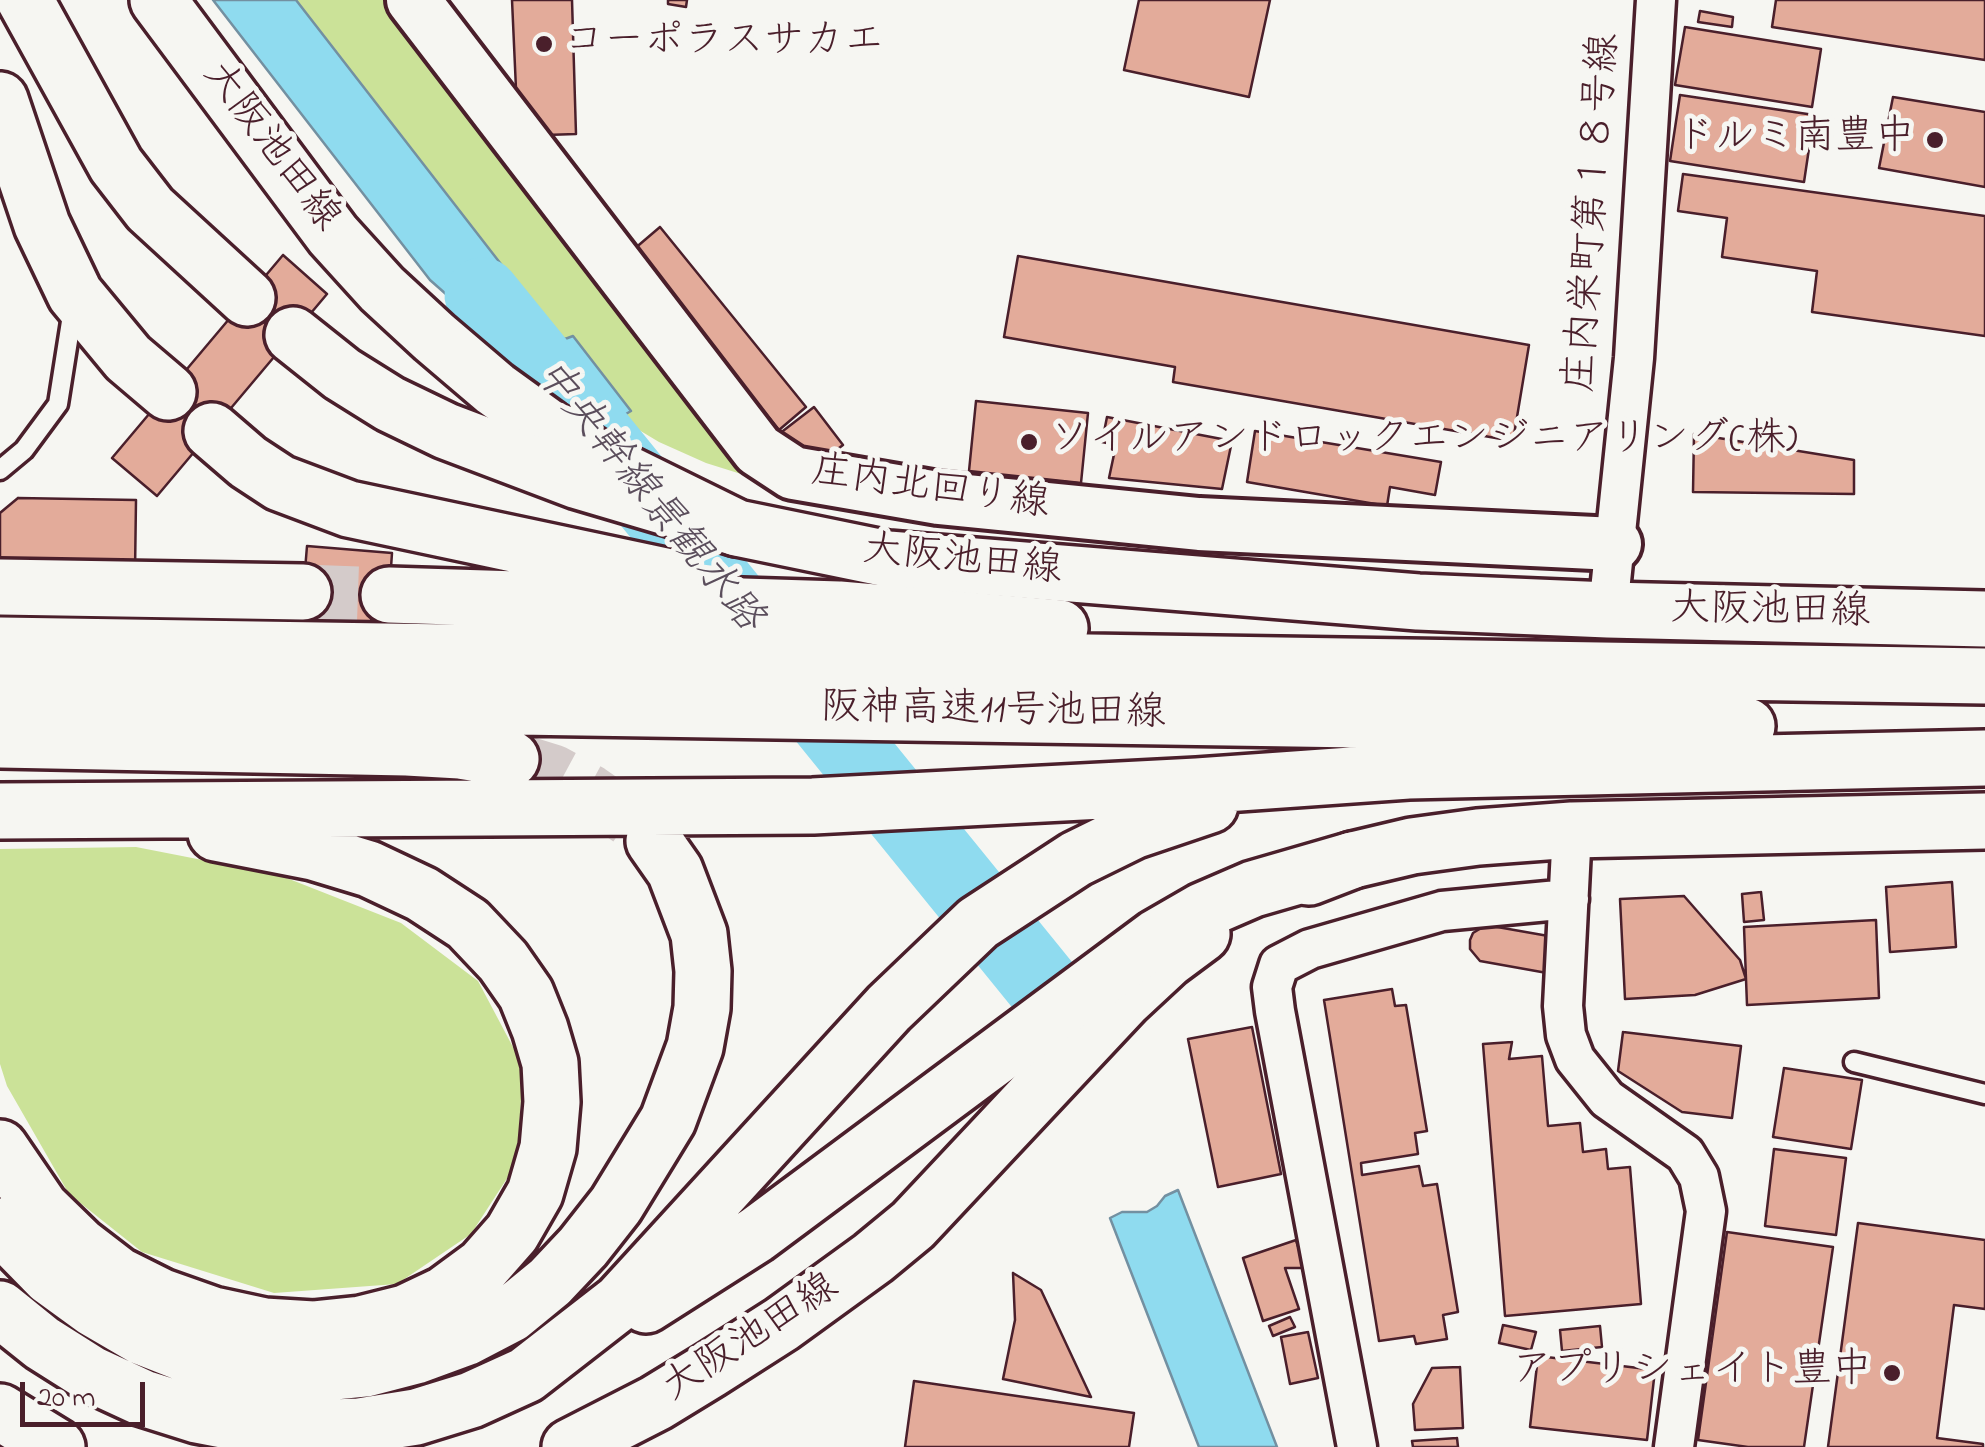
<!DOCTYPE html>
<html>
<head>
<meta charset="utf-8">
<style>
  body { margin:0 }
  #map { position:relative; width:1985px; height:1447px; overflow:hidden; background:#f6f6f2; font-family:"Indie Flower",sans-serif }
  canvas { display:block }
  .scale { position:absolute; left:20px; top:1382px; width:125px; height:45px; box-sizing:border-box; border:5px solid #4a1f2b; border-top:0; padding-left:12px; font-size:30px; line-height:35px; white-space:nowrap; color:#4a1f2b; -webkit-text-stroke:8px #f6f6f2; paint-order:stroke }
</style>
</head>
<body>
<div id="map">
<canvas width="1985" height="1447"></canvas>
<div class="scale">20 m</div>
</div>
<script>
const ctx = document.querySelector('canvas').getContext('2d');
ctx.lineJoin = 'round';
function fill(path, color) { ctx.fillStyle = color; ctx.fill(path, 'evenodd'); }
const toPath = rows => new Path2D(rows.map(r => 'M' + r).join(''));
function strokePath(path, color, width, dash) { ctx.strokeStyle = color; ctx.lineWidth = width; ctx.lineCap = dash ? 'butt' : 'round'; ctx.setLineDash(dash || []); ctx.stroke(path); }
function drawText(font, color, halo, rows, align = 'center') {
  ctx.font = font + ' "Indie Flower","Klee One",sans-serif'; ctx.lineWidth = 10; ctx.setLineDash([]); ctx.textBaseline = 'middle'; ctx.strokeStyle = halo; ctx.fillStyle = color; for (const [text, x, y, turn = 0] of rows) {
    ctx.save(); ctx.translate(x, y); ctx.rotate((+turn || 0) * Math.PI / 180); ctx.textAlign = isNaN(turn) ? turn : align; if (halo) ctx.strokeText(text, 0, 0); ctx.fillText(text, 0, 0); ctx.restore();
  }
}
fill(toPath([
  [296,0,393,0,757,479,706,463,659,442,619,418,630,411,565,339,556,335],
  [136,847,279,875,401,923,478,981,523,1066,517,1163,471,1234,397,1284,274,1293,142,1252,69,1194,7,1086,0,1064,0,849]
]), '#cbe298');
const water = toPath([
  [213,0,296,0,556,335,565,339,573,336,631,411,619,418,575,395,490,333,430,280,213,0],
  [1178,1190,1277,1447,1199,1447,1110,1218,1122,1212,1147,1212,1157,1206,1165,1196,1178,1190]
]);
fill(water, '#8fdbef');
strokePath(water, '#7390a1', 2.5);
strokePath(toPath([
  [482,295,1048,992]
]), '#8fdbef', 75);
const building = toPath([
  [512,0,572,0,576,134,546,135,516,89,512,0],
  [668,0,687,0,686,7,668,4,668,0],
  [1139,0,1270,0,1249,97,1124,70,1139,0],
  [1776,0,1985,0,1985,60,1772,27,1776,0],
  [1700,11,1733,17,1732,27,1698,22,1700,11],
  [1685,27,1821,49,1812,107,1675,85,1685,27],
  [1680,95,1814,115,1804,182,1670,161,1680,95],
  [1893,97,1985,112,1985,187,1879,168,1893,97],
  [1683,174,1985,216,1985,336,1812,312,1817,271,1722,257,1727,218,1678,211,1683,174],
  [660,227,806,407,779,430,633,250,660,227],
  [283,255,327,294,157,496,112,458,283,255],
  [1018,256,1529,345,1513,441,1173,382,1175,367,1004,337,1018,256],
  [976,401,1088,413,1081,483,969,471,976,401],
  [814,407,843,445,831,454,783,440,779,434,814,407],
  [1107,417,1232,441,1222,489,1109,478,1116,445,1102,442,1107,417],
  [1255,431,1441,462,1435,495,1390,487,1387,506,1247,482,1255,431],
  [1694,434,1854,460,1854,494,1693,492,1694,434],
  [18,498,136,500,135,572,0,570,0,513,18,498],
  [307,546,392,553,387,626,301,619,307,546],
  [1952,882,1956,947,1890,952,1886,887,1952,882],
  [1761,892,1764,920,1744,922,1742,894,1761,892],
  [1684,896,1740,960,1746,979,1695,995,1625,999,1620,899,1684,896],
  [1876,920,1879,998,1747,1005,1744,927,1876,920],
  [1486,925,1554,937,1547,973,1480,961,1470,949,1470,940,1473,933,1486,925],
  [1392,989,1395,1006,1406,1005,1427,1131,1415,1133,1418,1154,1361,1163,1362,1175,1419,1166,1423,1186,1437,1184,1458,1312,1443,1315,1447,1339,1416,1344,1414,1336,1379,1341,1324,1000,1392,989],
  [1252,1027,1281,1174,1218,1187,1188,1039,1252,1027],
  [1623,1032,1741,1046,1732,1118,1682,1112,1618,1071,1623,1032],
  [1512,1042,1509,1059,1542,1056,1548,1126,1580,1123,1583,1152,1606,1149,1608,1169,1630,1167,1641,1304,1505,1316,1483,1044,1512,1042],
  [1784,1068,1862,1080,1851,1149,1773,1137,1784,1068],
  [1774,1149,1846,1158,1836,1235,1765,1226,1774,1149],
  [1858,1223,1985,1240,1985,1309,1954,1305,1937,1438,1983,1444,1983,1447,1828,1447,1858,1223],
  [1727,1232,1833,1247,1804,1447,1748,1447,1698,1440,1727,1232],
  [1296,1240,1305,1268,1285,1268,1299,1309,1263,1321,1243,1258,1296,1240],
  [1013,1273,1041,1290,1091,1397,1003,1379,1015,1320,1013,1273],
  [1290,1317,1295,1327,1273,1336,1269,1326,1290,1317],
  [1503,1325,1536,1332,1531,1350,1499,1343,1503,1325],
  [1600,1326,1602,1347,1562,1351,1560,1330,1600,1326],
  [1308,1332,1318,1378,1290,1384,1281,1337,1308,1332],
  [1538,1356,1655,1370,1647,1440,1530,1427,1538,1356],
  [1460,1367,1463,1428,1415,1430,1413,1404,1432,1368,1460,1367],
  [914,1381,1134,1413,1129,1447,905,1447,914,1381],
  [1457,1438,1458,1447,1413,1447,1412,1441,1457,1438]
]);
fill(building, '#e3ab9a');
strokePath(building, '#4a1f2b', 2.5);
strokePath(toPath([
  [303,592,389,595],
  [511,759,553,772,590,792,629,819]
]), '#d4cbca', 55, [55, 28]);
const lane = toPath([
  [0,470,24,450,58,404,73,309],
  [1854,1062,1985,1094]
]);
const street = toPath([
  [1608,610,1634,358,1656,0],
  [1572,830,1563,1006,1566,1035,1575,1059,1607,1099,1685,1154,1699,1177,1706,1211,1674,1447],
  [1357,1447,1275,1011,1272,987,1279,965,1310,949,1442,911,1569,899]
]);
const secondary = toPath([
  [413,0,758,450,793,473,938,498,1199,524,1615,544]
]);
const primary = toPath([
  [158,0,333,235,382,289,434,337,495,389,549,428,607,464,737,528,888,559,1418,602,1608,610,1985,619],
  [1309,877,1353,860,1412,846,1478,837,1572,830,1985,821],
  [0,1412,57,1447],
  [570,1447,656,1403,710,1370,782,1324,873,1258,913,1225,1125,999,1167,960,1202,934]
]);
const highway = toPath([
  [25,0,116,165,150,209,247,298],
  [0,100,42,225,75,294,128,358,168,392],
  [293,335,342,374,390,404,446,431,578,481,737,528],
  [212,431,248,462,280,483,349,509,674,578],
  [0,587,303,592],
  [389,595,839,609,1060,628],
  [0,645,1985,676],
  [0,699,1747,726],
  [0,740,407,748,460,751,511,759],
  [0,811,813,806,1197,786,1408,771,1985,758],
  [0,1148,41,1208,79,1245,118,1275,162,1297,213,1315,264,1326,313,1329,361,1324,405,1313,445,1294,483,1266,512,1233,535,1193,548,1148,552,1102,550,1063,540,1029,526,994,503,961,468,924,422,894,369,869,313,852,216,833],
  [0,1226,50,1277,94,1309,142,1337,198,1359,257,1372,316,1374,366,1369,416,1356,465,1338,511,1314,550,1282,583,1247,616,1205,668,1120,695,1047,702,1008,703,971,699,934,675,871,654,841],
  [646,1305,756,1235,1157,937,1202,911,1253,889,1353,860],
  [0,1309,42,1343,91,1374,143,1398,197,1415,249,1425,304,1428,360,1426,416,1417,471,1400,526,1375,620,1302,889,1008,978,923,1076,859,1133,831,1210,805]
]);
strokePath(lane, '#4a1f2b', 25);
strokePath(street, '#4a1f2b', 45);
strokePath(secondary, '#4a1f2b', 60);
strokePath(primary, '#4a1f2b', 62);
strokePath(highway, '#4a1f2b', 62);
strokePath(lane, '#f6f6f2', 18);
strokePath(street, '#f6f6f2', 38);
strokePath(secondary, '#f6f6f2', 52);
strokePath(primary, '#f6f6f2', 55);
strokePath(highway, '#f6f6f2', 55);
for (const [x, y, r, color] of [
  [544,44,10,"#4a1f2b"],
  [1935,140,10,"#4a1f2b"],
  [1029,442,10,"#4a1f2b"],
  [1892,1373,10,"#4a1f2b"]
]) { const dot = new Path2D(); dot.arc(x, y, r, 0, 2 * Math.PI); ctx.fillStyle = color; ctx.fill(dot); strokePath(dot, '#f6f6f2', 4); }
drawText('40px', '#4a1f2b', '#f6f6f2', [
  ["コーポラスサカエ",564,44],
  ["ドルミ南豊中",1915,140,"right"],
  ["ソイルアンドロックエンジニアリング(株)",1049,442],
  ["アプリシェイト豊中",1872,1373,"right"]
], 'left');
drawText('40px', '#4a1f2b', '#f6f6f2', [
  ["大阪池田線",269,148,53],
  ["庄内栄町第１８号線",1596,213,-86],
  ["庄内北回り線",930,491,8],
  ["大阪池田線",962,563,6],
  ["大阪池田線",1770,614,1],
  ["阪神高速11号池田線",993,714,1],
  ["大阪池田線",752,1340,-33]
]);
drawText('italic 42px', '#5b4e5c', '#f6f6f2', [
  ["中央幹線景観水路",646,498,51]
]);
</script>
</body>
</html>
